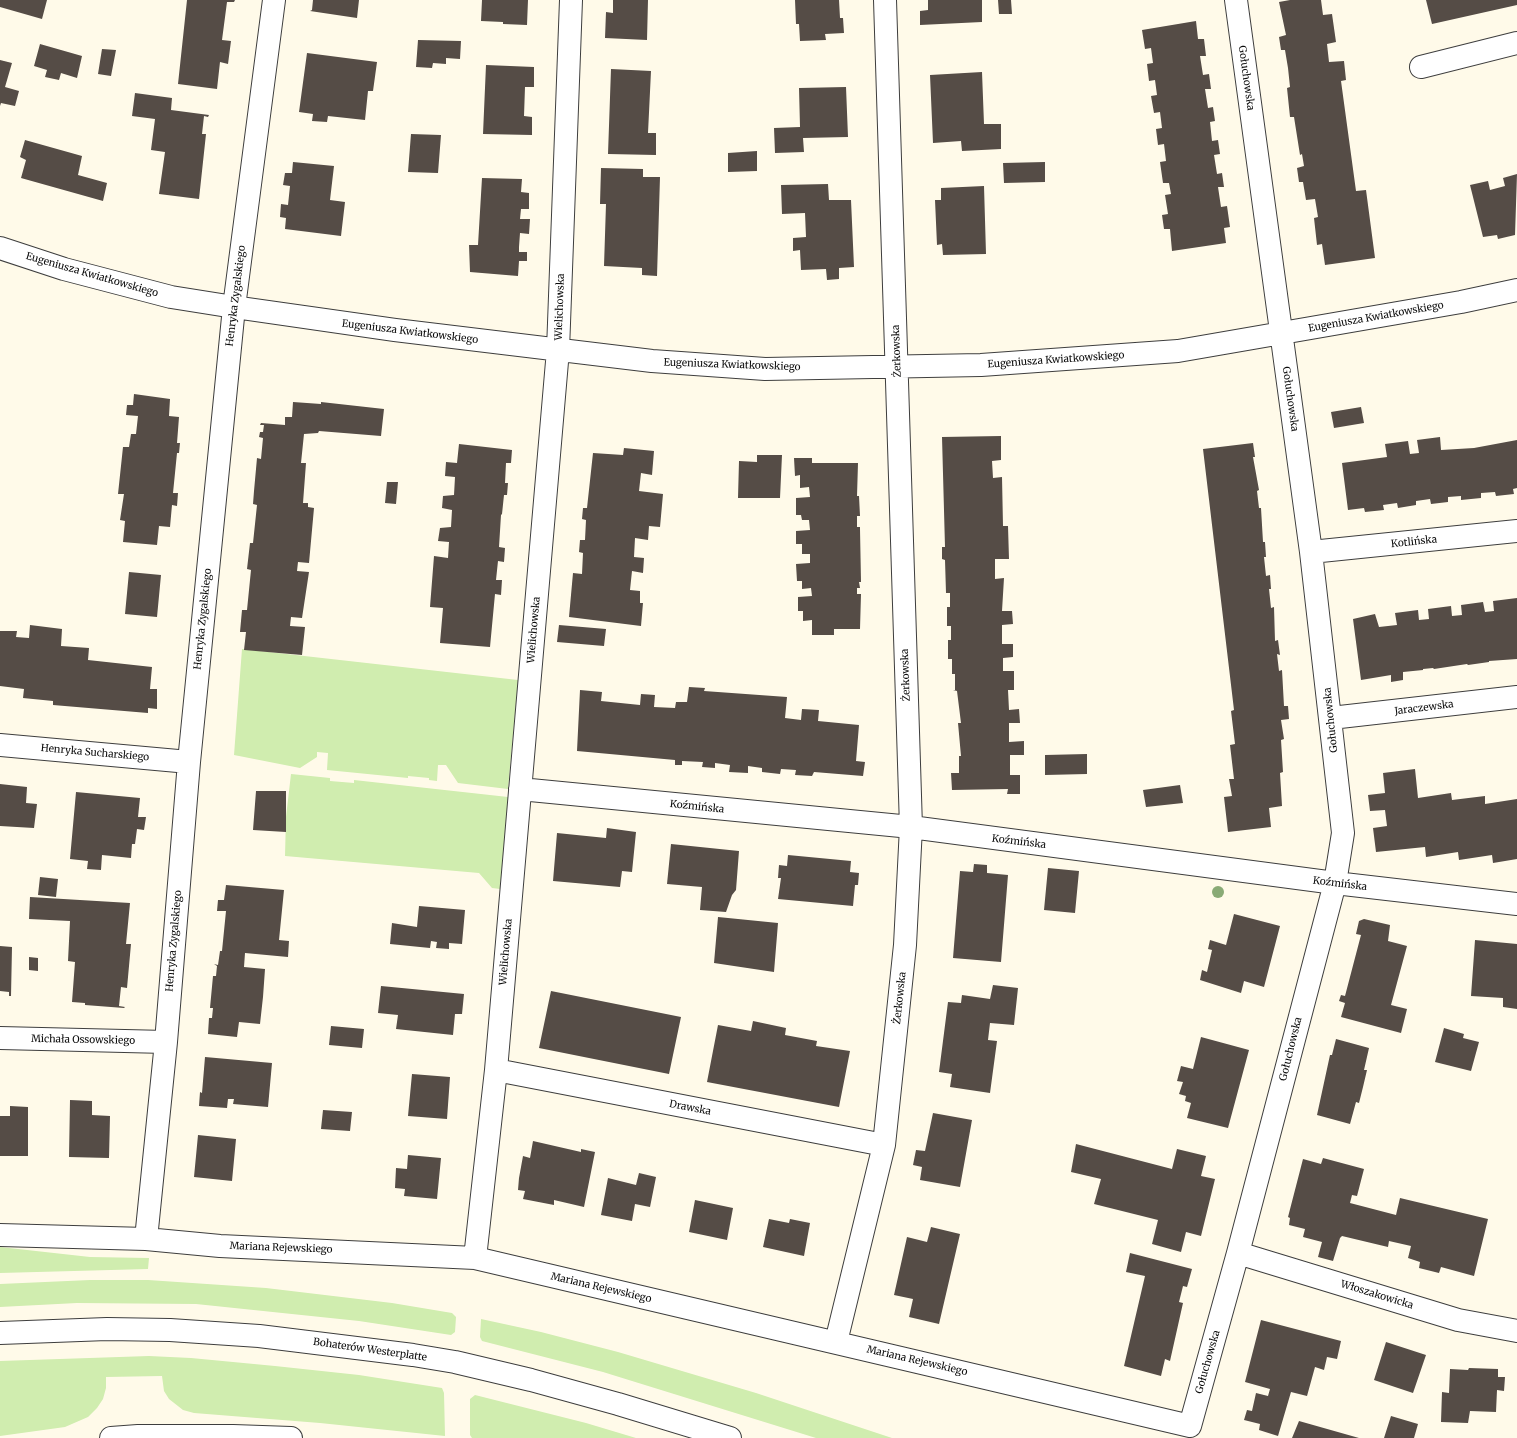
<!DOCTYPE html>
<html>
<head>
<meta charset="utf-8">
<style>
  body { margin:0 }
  canvas { display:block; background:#fffae9 }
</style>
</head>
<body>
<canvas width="1517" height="1438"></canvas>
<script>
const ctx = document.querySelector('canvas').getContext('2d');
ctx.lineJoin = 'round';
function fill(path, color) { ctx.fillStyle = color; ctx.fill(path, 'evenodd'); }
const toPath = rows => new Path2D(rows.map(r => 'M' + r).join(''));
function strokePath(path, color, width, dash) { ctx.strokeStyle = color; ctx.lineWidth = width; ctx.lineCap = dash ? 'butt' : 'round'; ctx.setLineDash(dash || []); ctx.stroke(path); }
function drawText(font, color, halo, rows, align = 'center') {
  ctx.font = font + ' Merriweather,serif'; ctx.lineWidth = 4; ctx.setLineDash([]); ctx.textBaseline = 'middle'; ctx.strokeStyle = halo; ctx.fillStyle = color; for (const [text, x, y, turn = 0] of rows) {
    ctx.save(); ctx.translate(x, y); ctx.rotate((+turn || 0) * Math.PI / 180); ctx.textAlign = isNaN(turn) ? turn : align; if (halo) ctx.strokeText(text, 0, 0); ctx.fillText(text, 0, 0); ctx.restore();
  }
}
fill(toPath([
  [242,649,518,680,508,789,458,783,446,765,438,765,437,781,429,780,429,778,408,776,408,778,327,770,328,753,317,752,317,757,300,768,234,755],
  [291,774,330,778,330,781,354,783,354,780,508,797,500,889,492,888,479,873,285,856,286,817],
  [0,1247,90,1257,149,1258,148,1269,0,1273],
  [90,1280,148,1280,266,1288,392,1303,452,1313,456,1317,455,1332,451,1335,359,1321,196,1304,77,1303,0,1307,0,1284],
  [481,1319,541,1332,618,1352,756,1393,892,1438,816,1438,603,1372,482,1341,480,1337],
  [149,1356,191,1358,275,1366,359,1375,442,1388,444,1393,445,1436,320,1423,194,1413,183,1410,169,1399,164,1391,162,1376,106,1377,106,1388,103,1399,97,1408,88,1417,65,1427,0,1436,0,1361],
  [475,1395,586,1423,636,1438,472,1438,470,1435,470,1399]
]), '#d0edaf');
fill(toPath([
  [0,0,47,0,42,19,0,7],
  [187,0,235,0,234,2,227,2,222,40,231,41,228,64,220,62,217,89,178,84],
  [313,0,359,0,357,18,310,11,312,10],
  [482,0,528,0,527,25,503,24,503,22,481,21],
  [613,0,648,0,647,40,605,38,606,12,613,13],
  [795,0,839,0,840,18,843,18,844,33,825,34,826,40,800,41,799,24,796,24],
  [928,0,982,0,982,22,920,25,920,11,928,10],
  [998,0,1011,0,1012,14,999,14],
  [1290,0,1321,0,1323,15,1332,14,1336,42,1327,44,1329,62,1344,61,1346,80,1341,81,1356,191,1366,190,1375,258,1325,265,1322,244,1317,245,1314,218,1318,217,1315,199,1306,200,1303,182,1299,182,1297,168,1304,166,1302,154,1300,155,1294,117,1290,117,1287,88,1290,87,1288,68,1285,50,1281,50,1279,37,1286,35,1279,2],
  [1426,0,1517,0,1517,5,1432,24],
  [1196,21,1198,39,1204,39,1206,56,1200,56,1203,75,1209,74,1211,89,1205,89,1208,108,1213,107,1215,121,1210,122,1212,141,1218,140,1220,154,1214,155,1217,174,1222,173,1224,187,1218,187,1221,207,1227,206,1230,227,1224,228,1226,243,1172,251,1170,229,1164,229,1162,215,1168,214,1165,195,1171,194,1169,183,1163,183,1160,162,1166,161,1164,144,1158,145,1156,129,1162,128,1160,112,1154,113,1151,96,1157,95,1155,80,1149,81,1147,64,1153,63,1151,48,1145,49,1142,30],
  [418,40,461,41,460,59,446,58,446,64,433,63,432,68,416,67],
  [40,44,82,56,77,78,61,73,59,80,45,77,47,70,34,66],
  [102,49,116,50,111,76,98,74],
  [307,53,377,62,373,91,368,91,365,120,328,116,327,122,312,121,313,114,299,112],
  [0,60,12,63,5,87,19,91,15,106,1,103,0,106],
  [486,65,534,67,534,87,525,87,524,116,532,117,532,135,483,134],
  [611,69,651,71,648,133,656,133,656,155,608,154],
  [982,72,984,124,1001,124,1001,149,962,151,961,141,933,143,930,75],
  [846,87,848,137,803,138,804,152,775,153,774,128,800,127,799,88],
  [135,93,172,98,171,110,209,115,208,117,204,116,202,134,206,134,199,199,159,194,165,152,151,150,155,119,132,116],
  [411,134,441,135,438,173,408,172],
  [25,140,82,156,78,175,107,183,103,201,21,178,26,160,20,157],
  [757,151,757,171,728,172,728,153],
  [293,162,334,166,330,200,345,202,341,236,285,229,286,218,280,217,281,204,288,205,290,186,283,185,285,173,292,173],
  [1045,162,1045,182,1004,183,1003,163],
  [601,168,643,169,643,177,660,177,657,276,642,275,642,268,604,266,606,204,600,204],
  [1517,174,1515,235,1498,239,1497,235,1483,237,1470,185,1488,181,1490,190,1505,186,1503,178],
  [482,178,522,179,521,192,529,193,529,209,521,209,520,219,530,219,529,234,520,233,519,247,519,252,527,252,527,261,519,261,518,276,470,272,469,245,478,245],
  [828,184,829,200,851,200,854,267,839,268,839,279,827,280,826,269,801,270,800,250,793,251,793,238,806,237,805,213,782,214,781,185],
  [984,186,986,254,943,255,942,244,937,245,935,200,941,200,941,188],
  [134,394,170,399,169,416,179,417,177,443,180,443,179,453,177,453,173,493,178,493,177,506,172,505,170,527,159,526,157,545,123,542,125,521,120,520,124,494,118,494,123,447,129,447,131,434,136,434,138,416,126,415,127,405,133,405],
  [293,402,321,404,321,402,384,409,381,436,319,431,318,433,304,434,301,463,306,463,303,503,308,503,308,507,314,508,309,563,298,562,297,571,309,572,302,618,291,617,290,626,305,627,302,655,244,650,246,632,240,632,242,610,247,610,251,570,247,569,250,543,253,543,257,505,253,504,254,491,257,458,261,459,263,438,259,437,260,432,263,432,264,425,260,425,261,423,285,425,285,417,292,417],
  [1361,407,1364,423,1334,428,1331,412],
  [1001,436,1001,460,992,461,993,478,1002,477,1003,526,1008,526,1009,559,995,559,995,579,1004,578,1002,611,1012,611,1013,624,1002,625,1002,644,1013,644,1013,657,1003,658,1003,671,1014,671,1014,690,1008,690,1009,710,1019,709,1020,723,1009,723,1009,742,1024,741,1024,755,1010,755,1010,775,1020,775,1020,794,1007,794,1008,789,952,790,951,773,959,773,959,756,961,756,958,723,961,723,957,691,953,690,955,690,955,674,952,674,952,659,948,659,948,640,951,640,951,626,947,626,947,607,950,607,950,593,946,593,945,560,942,559,942,547,945,547,942,437],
  [1440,437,1441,450,1474,448,1517,440,1517,488,1513,489,1514,494,1496,496,1495,492,1481,493,1481,498,1461,500,1461,496,1448,497,1448,502,1431,504,1430,499,1416,501,1416,505,1398,508,1397,503,1383,505,1384,510,1365,512,1364,508,1348,510,1342,463,1387,457,1385,444,1408,441,1410,454,1419,453,1417,440],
  [1253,443,1255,457,1253,457,1259,490,1257,491,1259,508,1261,508,1263,542,1265,542,1266,557,1264,557,1266,576,1270,575,1271,589,1269,589,1271,608,1274,607,1275,641,1278,640,1280,655,1277,654,1279,671,1282,670,1284,706,1288,706,1289,719,1281,720,1284,739,1281,740,1283,772,1280,773,1282,806,1269,808,1271,827,1228,832,1224,797,1232,796,1229,779,1234,779,1230,745,1235,744,1231,711,1234,710,1203,449],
  [459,444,512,450,511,463,506,463,505,483,508,483,507,495,504,495,502,514,501,515,499,547,505,548,504,562,498,561,496,580,502,580,501,595,495,594,490,647,440,643,443,608,430,607,434,556,448,558,449,542,438,541,440,528,451,527,452,510,442,508,443,496,454,495,455,477,445,476,446,462,457,463],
  [624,448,654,451,652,475,641,473,639,491,663,494,660,527,649,526,648,540,635,538,634,557,644,558,643,573,632,571,630,590,640,591,640,603,643,603,641,626,569,617,573,573,582,574,583,553,579,552,580,540,585,540,586,520,582,519,583,508,587,508,593,453,623,455],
  [757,455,782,455,780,498,738,498,739,461,757,462],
  [794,458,812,458,812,463,858,463,857,496,859,496,860,516,857,516,857,527,860,527,860,529,861,582,859,582,860,588,857,588,857,594,861,594,860,629,834,629,834,635,812,635,812,620,803,621,803,611,798,611,798,597,812,596,811,588,802,589,802,581,797,581,796,564,810,563,810,554,802,554,802,544,796,544,796,531,810,530,809,520,802,520,801,515,796,515,796,498,810,497,809,487,800,488,800,475,795,476],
  [387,482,398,482,396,504,385,503],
  [129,572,161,575,157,617,125,614],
  [1517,598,1517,659,1489,661,1489,662,1468,665,1467,664,1434,669,1433,668,1423,669,1423,670,1403,672,1403,680,1391,682,1391,675,1361,680,1353,619,1375,614,1379,627,1397,625,1395,613,1418,610,1419,620,1429,619,1428,609,1451,606,1452,616,1462,615,1461,605,1483,602,1485,612,1494,611,1493,601],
  [30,625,62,629,61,646,89,648,88,660,152,667,150,689,157,689,157,709,148,708,148,713,53,705,53,701,23,698,24,689,0,686,0,631,17,631,16,637,29,638],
  [559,625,606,629,604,646,557,642],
  [689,687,705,688,704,691,787,697,785,718,801,720,802,709,819,710,818,721,859,725,856,761,865,762,863,776,814,772,812,776,795,775,796,770,781,769,780,774,762,772,762,768,748,766,748,773,729,772,730,765,715,763,715,768,702,767,703,762,682,761,682,765,675,765,675,760,577,751,580,690,602,692,601,701,640,705,641,694,655,695,654,707,675,708,676,702,687,702],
  [1087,754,1087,774,1045,775,1045,755],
  [1415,769,1418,798,1451,793,1452,800,1485,796,1485,804,1517,799,1517,859,1493,863,1492,855,1459,860,1458,852,1426,857,1425,847,1376,852,1373,828,1387,826,1385,810,1370,811,1368,795,1385,793,1383,773],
  [0,784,27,787,26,803,37,804,34,828,0,826],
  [1180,785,1183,803,1146,807,1143,790],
  [256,791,286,791,286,832,253,830],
  [76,792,140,798,138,817,146,817,144,830,137,829,135,844,132,844,131,858,102,855,101,870,87,869,88,861,70,859],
  [607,828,636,832,632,872,622,871,620,887,553,881,557,833,606,838],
  [671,844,739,851,736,890,732,895,726,912,700,910,702,887,667,884],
  [788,855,851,861,850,872,859,873,858,885,855,885,853,906,778,899,781,878,778,878,779,865,787,866],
  [974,864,987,865,987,873,1008,875,1001,962,953,958,960,871,973,872],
  [1048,868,1079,871,1075,913,1044,910],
  [40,877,58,879,56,897,38,895],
  [226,885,284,890,279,940,289,941,288,957,245,953,244,967,265,969,263,997,260,1024,239,1022,237,1037,208,1034,209,1018,212,1018,213,1008,210,1008,213,976,216,976,217,966,214,964,218,965,220,951,222,951,226,911,217,911,218,900,224,900],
  [30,897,130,903,126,944,131,944,127,988,121,987,119,1006,125,1007,124,1008,85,1005,85,1003,72,1002,75,962,68,961,70,921,29,919],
  [419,906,465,910,462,944,449,943,449,949,436,948,437,942,431,941,430,948,390,944,392,923,417,927],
  [1234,914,1280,926,1264,987,1244,981,1241,993,1200,980,1202,970,1207,972,1212,950,1208,949,1210,940,1226,945],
  [718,917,778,923,774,972,714,963],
  [1364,919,1390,925,1388,941,1407,946,1391,1005,1407,1009,1401,1033,1341,1017,1345,1003,1339,1001,1341,995,1345,996,1361,935,1356,934,1359,921],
  [1475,940,1517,944,1517,1009,1503,1007,1503,998,1471,996],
  [0,946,12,947,11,996,9,996,9,992,0,991],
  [29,957,38,958,38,971,29,970],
  [993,985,1018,988,1014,1025,990,1023,988,1040,997,1041,990,1093,950,1087,952,1074,939,1072,948,1002,961,1003,962,995,990,999],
  [381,986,464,994,462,1014,455,1014,453,1035,396,1029,398,1015,378,1013],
  [551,991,681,1017,669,1074,539,1048],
  [753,1021,786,1028,785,1035,817,1041,816,1046,850,1051,839,1107,707,1082,718,1025,751,1031],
  [331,1026,364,1029,362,1048,329,1045],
  [1444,1028,1464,1034,1463,1038,1479,1042,1471,1071,1435,1062],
  [1201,1037,1249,1050,1228,1128,1187,1118,1191,1103,1185,1101,1186,1096,1179,1094,1183,1082,1177,1081,1181,1066,1193,1069],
  [1336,1039,1369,1048,1364,1070,1367,1070,1363,1087,1359,1103,1356,1102,1350,1124,1317,1115,1330,1055,1332,1055],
  [205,1057,272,1063,268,1107,233,1104,234,1099,228,1099,227,1108,199,1106,200,1092,202,1093],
  [412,1074,450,1077,447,1119,408,1116],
  [70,1100,92,1101,92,1115,110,1116,109,1158,69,1157],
  [10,1106,28,1107,28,1156,0,1156,0,1116,10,1116],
  [323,1110,352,1112,350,1131,321,1129],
  [933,1113,972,1120,960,1187,920,1180,922,1167,913,1165,916,1150,925,1151],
  [198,1135,236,1139,232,1181,194,1177],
  [533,1141,581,1152,581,1149,595,1152,584,1207,554,1200,554,1205,523,1199,525,1191,518,1190,519,1178,523,1156,530,1158],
  [1076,1144,1172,1169,1177,1149,1206,1156,1201,1176,1215,1179,1201,1236,1186,1232,1181,1252,1152,1244,1158,1220,1094,1204,1101,1179,1071,1172],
  [408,1155,441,1158,437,1199,404,1196,405,1189,395,1188,396,1168,407,1169],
  [1323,1158,1364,1169,1357,1196,1352,1195,1350,1203,1396,1215,1400,1198,1488,1219,1474,1276,1441,1267,1439,1273,1419,1268,1420,1262,1408,1258,1411,1246,1389,1241,1388,1247,1342,1236,1340,1238,1333,1261,1318,1257,1322,1242,1303,1237,1305,1229,1289,1225,1290,1218,1288,1217,1303,1159,1321,1164],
  [639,1173,656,1177,650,1207,635,1204,632,1221,601,1215,608,1178,636,1185],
  [695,1200,733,1208,727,1240,689,1232],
  [769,1219,789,1223,790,1219,810,1223,804,1256,763,1247],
  [931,1227,960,1234,939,1324,909,1317,913,1299,894,1295,907,1237,927,1242],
  [1130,1253,1192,1269,1187,1287,1183,1286,1179,1302,1183,1303,1170,1361,1165,1359,1161,1376,1124,1366,1145,1276,1126,1272],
  [1261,1320,1341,1341,1337,1359,1327,1357,1324,1370,1315,1367,1307,1396,1291,1392,1278,1436,1259,1430,1260,1424,1244,1420,1247,1410,1252,1411,1256,1393,1268,1396,1270,1389,1245,1382],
  [1386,1342,1426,1355,1413,1393,1374,1380],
  [1469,1368,1498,1369,1498,1377,1505,1377,1504,1391,1497,1390,1496,1412,1470,1411,1468,1423,1441,1422,1442,1392,1449,1393,1450,1369,1468,1370],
  [1391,1416,1418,1424,1414,1438,1384,1438],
  [1299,1421,1359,1438,1292,1438]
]), '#554c46');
const minor = toPath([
  [1421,67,1517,43],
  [0,248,64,269,171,297,234,307,395,330,652,361,765,369,981,365,1178,351,1461,302,1517,290],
  [1311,552,1517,531],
  [1331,718,1517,697],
  [0,745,189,762],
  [520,789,911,827,1335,883,1517,904],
  [0,1038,166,1042],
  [496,1070,884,1145],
  [0,1235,146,1239,220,1246,475,1258,1190,1426,1238,1253,1335,883,1343,833,1311,552,1236,0],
  [146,1239,166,1042,189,762,234,307,274,0],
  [1238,1253,1458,1320,1517,1331],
  [475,1258,496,1070,558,350,571,0],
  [0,1333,107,1329,170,1330,259,1336,413,1355,455,1362,531,1380,618,1404,730,1438],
  [836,1342,884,1145,905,945,911,827,885,0],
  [111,1438,138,1436,233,1436,291,1438]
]);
strokePath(minor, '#3e3e3e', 24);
strokePath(minor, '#fff', 22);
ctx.fillStyle = '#89aa75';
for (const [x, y] of [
  [1218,892]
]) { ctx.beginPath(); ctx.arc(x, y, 6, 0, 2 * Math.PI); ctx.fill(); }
drawText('10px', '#0b0b0b', '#fff', [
  ["Gołuchowska",1246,78,82],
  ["Eugeniusza Kwiatkowskiego",92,275,16],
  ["Henryka Zygalskiego",236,296,-83],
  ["Wielichowska",560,307,-88],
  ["Eugeniusza Kwiatkowskiego",1376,317,-10],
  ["Eugeniusza Kwiatkowskiego",410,332,7],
  ["Żerkowska",897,351,-92],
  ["Eugeniusza Kwiatkowskiego",1056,360,-4],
  ["Eugeniusza Kwiatkowskiego",732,365,2],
  ["Gołuchowska",1290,399,82],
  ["Kotlińska",1414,542,-6],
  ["Henryka Zygalskiego",203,619,-84],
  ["Wielichowska",534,630,-85],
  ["Żerkowska",906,675,-92],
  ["Jaraczewska",1424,708,-7],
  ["Gołuchowska",1331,720,-96],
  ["Henryka Sucharskiego",95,753,5],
  ["Koźmińska",697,807,6],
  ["Koźmińska",1019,842,7],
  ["Koźmińska",1340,884,7],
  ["Henryka Zygalskiego",174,941,-85],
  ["Wielichowska",506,952,-85],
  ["Żerkowska",900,998,-84],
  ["Michała Ossowskiego",83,1040,1],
  ["Gołuchowska",1291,1049,-76],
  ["Drawska",690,1108,11],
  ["Mariana Rejewskiego",281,1248,2],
  ["Mariana Rejewskiego",601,1288,13],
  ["Włoszakowicka",1377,1295,17],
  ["Bohaterów Westerplatte",370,1350,8],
  ["Mariana Rejewskiego",917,1361,13],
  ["Gołuchowska",1208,1362,-74]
]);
</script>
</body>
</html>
